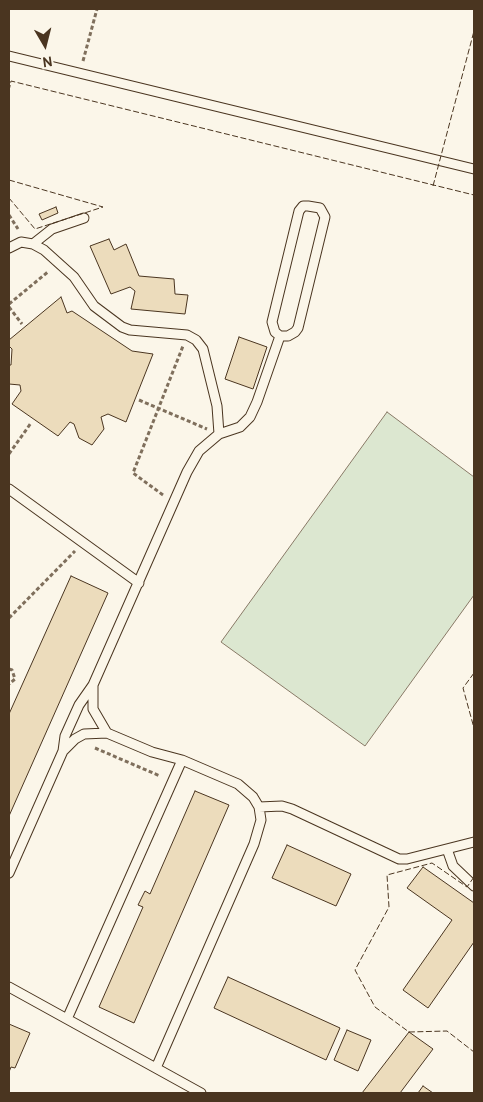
<!DOCTYPE html>
<html>
<head>
<meta charset="utf-8">
<style>
  body { margin:0 }
  #map { position:relative; width:483px; height:1102px; overflow:hidden; background:#fbf6e9; font-family:Overpass,sans-serif }
  canvas { display:block }
  .frame { position:absolute; inset:0; border:10px solid #4a3520; pointer-events:none }
  .north { position:absolute; left:20px; top:20px; width:50px; height:50px; -webkit-text-stroke:4px #fbf6e9; paint-order:stroke; rotate:172deg; font-size:14px; font-weight:700; line-height:20px; text-align:center; color:#4a3520 }
  .north::after { content:''; display:block; margin:auto; width:18px; height:22px; background:#4a3520; clip-path:polygon(50% 0,100% 100%,50% 72%,0 100%) }
</style>
</head>
<body>
<div id="map">
<canvas width="483" height="1102"></canvas>
<div class="frame"></div>
<div class="north">N</div>
</div>
<script>
const ctx = document.querySelector('canvas').getContext('2d');
ctx.lineJoin = 'round';
function fill(path, color) { ctx.fillStyle = color; ctx.fill(path, 'evenodd'); }
const toPath = rows => new Path2D(rows.map(r => 'M' + r).join(''));
function strokePath(path, color, width, dash) { ctx.strokeStyle = color; ctx.lineWidth = width; ctx.lineCap = dash ? 'butt' : 'round'; ctx.setLineDash(dash || []); ctx.stroke(path); }
const green = toPath([
  [387,412,474,477,474,595,365,746,221,642,387,412]
]);
fill(green, '#dce7d0');
strokePath(green, '#887966', 1);
const building = toPath([
  [56,207,58,213,42,220,39,214,56,207],
  [109,239,114,250,126,244,139,276,174,279,175,294,188,295,185,314,131,309,135,291,130,287,111,294,90,246,109,239],
  [61,297,67,313,72,311,132,351,153,354,126,422,108,414,101,417,104,429,92,445,79,438,74,424,70,422,58,436,12,404,21,391,20,385,9,384,9,365,11,365,12,349,9,346,9,340,61,297],
  [239,337,267,347,253,389,225,379,239,337],
  [71,576,108,593,9,816,9,714,71,576],
  [195,791,229,805,134,1023,99,1007,143,907,138,905,145,891,150,894,195,791],
  [287,845,351,874,336,906,272,878,287,845],
  [423,867,474,903,474,942,428,1008,403,990,452,920,407,888,423,867],
  [228,977,340,1028,326,1060,214,1008,228,977],
  [9,1024,30,1033,15,1068,11,1067,9,1072,9,1024],
  [347,1030,371,1040,358,1071,334,1060,347,1030],
  [409,1032,433,1049,400,1093,362,1093,409,1032],
  [423,1086,433,1093,418,1093,423,1086]
]);
fill(building, '#ecdcbc');
strokePath(building, '#4a3520', 1);
const service = toPath([
  [9,56,474,169],
  [33,244,52,229,84,218],
  [9,248,21,242,33,244,44,250,74,277,94,306,122,327,130,330,187,335,196,340,203,349,217,406,219,434],
  [9,489,139,583],
  [93,685,93,709,107,733,152,752,182,760,238,784,253,797,259,807,261,820,254,844,156,1068],
  [63,751,75,739,84,734,107,733],
  [259,807,282,806,292,809,399,859,407,859,474,842],
  [447,849,453,866,474,886],
  [9,873,63,751,65,736,79,705,93,685,187,472,199,451,219,434,240,427,250,417,257,402,280,336,275,332,272,322,299,211,303,206,308,206,320,208,325,217,298,328,295,332,288,336,280,336],
  [9,987,201,1093],
  [67,1019,182,760]
]);
strokePath(service, '#4a3520', 11);
strokePath(toPath([
  [83,61,97,9],
  [9,215,18,229],
  [9,304,49,271],
  [9,307,22,324],
  [139,400,207,429],
  [9,454,31,423],
  [163,495,133,473,183,346],
  [9,618,75,551],
  [9,669,12,670,15,679,9,684],
  [95,748,160,776]
]), '#7f6f5c', 3, [4, 2.5]);
strokePath(service, '#fbf6e9', 9);
strokePath(toPath([
  [9,91,11,81,474,195],
  [9,180,103,207,35,229,9,198],
  [433,186,474,31],
  [474,673,463,688,474,728],
  [474,877,467,887,432,863,387,875,389,907,355,970,375,1007,409,1032,447,1031,474,1052]
]), '#4a3520', 1, [6, 2.5]);
</script>
</body>
</html>
